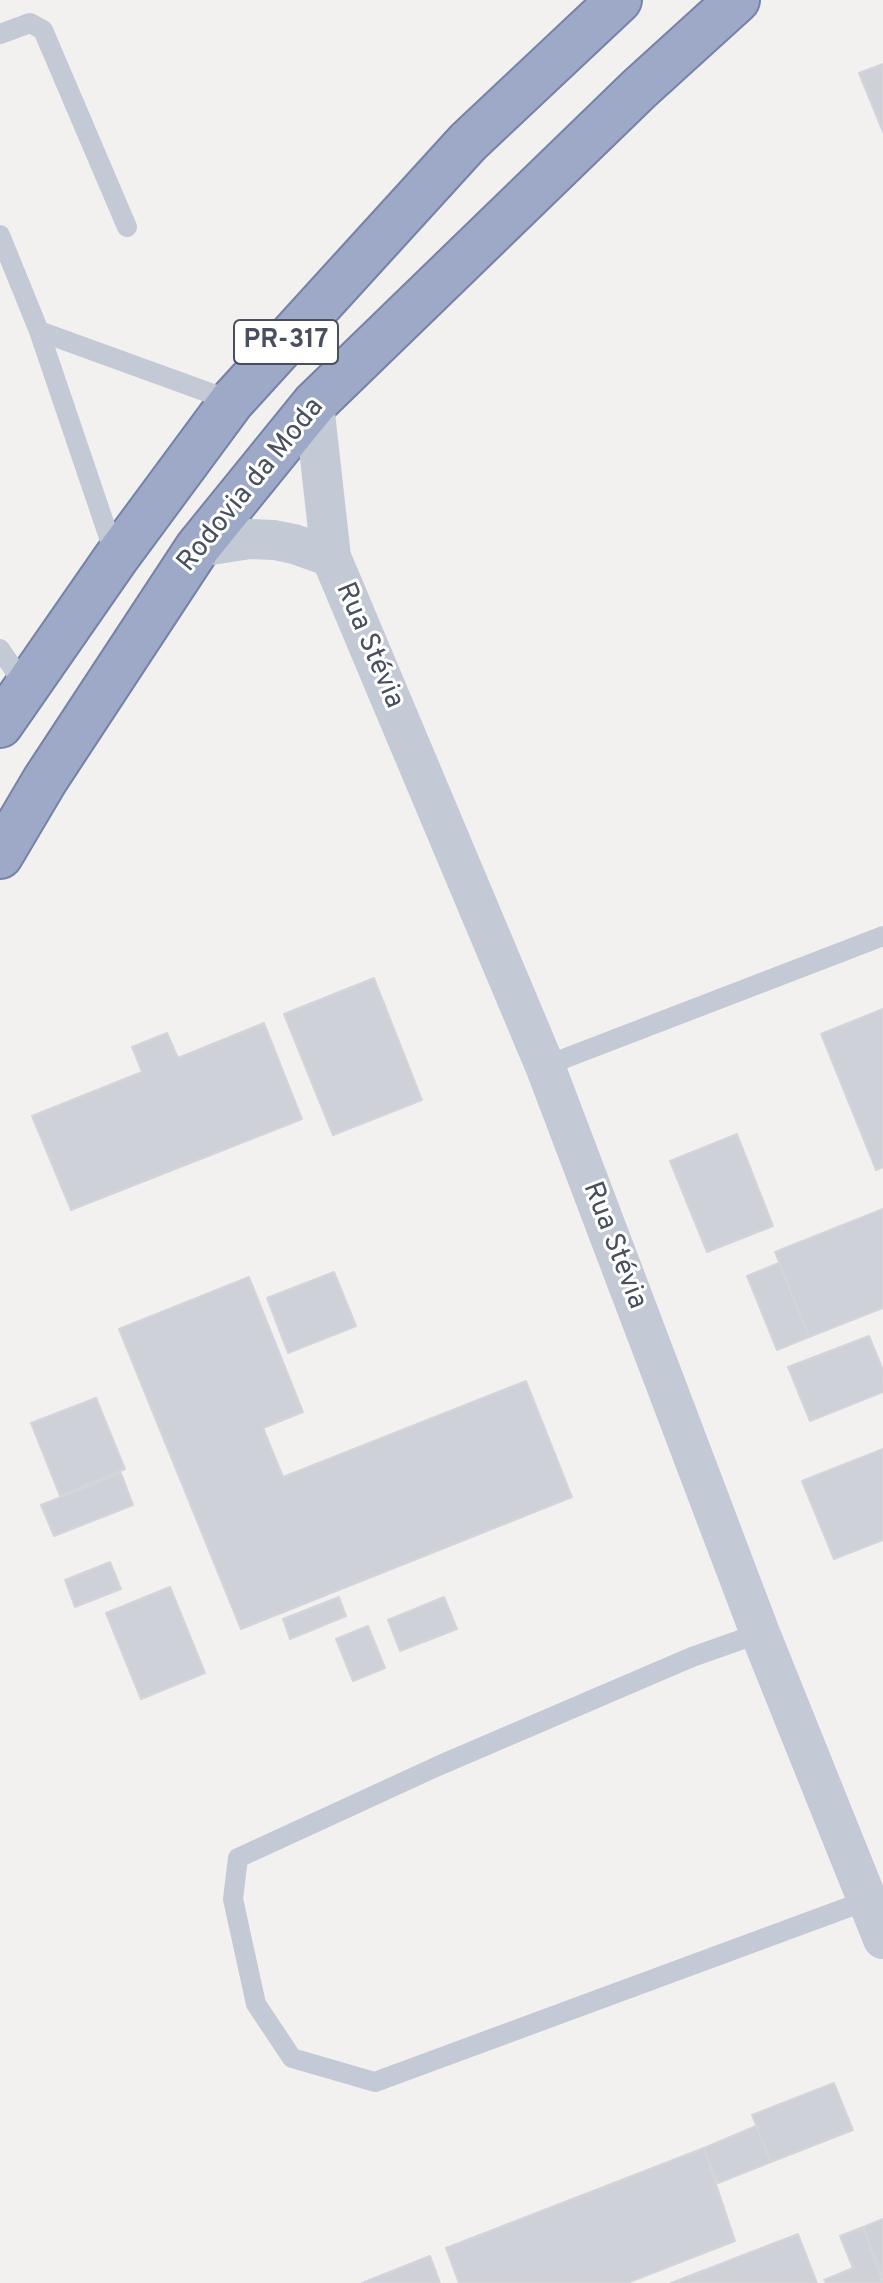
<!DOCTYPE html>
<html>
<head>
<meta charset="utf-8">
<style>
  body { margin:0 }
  canvas { display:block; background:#f3f1f0 }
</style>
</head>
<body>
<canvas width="883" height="2283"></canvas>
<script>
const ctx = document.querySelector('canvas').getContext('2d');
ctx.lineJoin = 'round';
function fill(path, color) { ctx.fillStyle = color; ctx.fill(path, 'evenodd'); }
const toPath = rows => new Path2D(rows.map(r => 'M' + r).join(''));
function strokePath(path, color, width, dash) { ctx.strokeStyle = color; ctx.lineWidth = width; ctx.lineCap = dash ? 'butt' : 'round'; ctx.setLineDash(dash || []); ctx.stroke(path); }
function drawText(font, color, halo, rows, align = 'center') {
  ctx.font = font + ' Overpass,sans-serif'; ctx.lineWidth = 6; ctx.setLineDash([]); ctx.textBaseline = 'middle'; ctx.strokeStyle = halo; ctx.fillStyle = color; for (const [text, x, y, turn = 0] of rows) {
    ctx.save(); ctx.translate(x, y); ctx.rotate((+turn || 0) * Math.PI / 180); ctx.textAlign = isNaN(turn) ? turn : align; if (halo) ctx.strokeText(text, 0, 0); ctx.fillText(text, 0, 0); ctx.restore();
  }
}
const building = toPath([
  [883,64,883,132,859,73,883,64],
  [374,978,422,1100,333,1135,284,1014,374,978],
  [883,1009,883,1167,876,1170,821,1034,883,1009],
  [264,1023,302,1119,71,1210,32,1116,142,1072,132,1047,167,1033,178,1058,264,1023],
  [737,1134,773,1226,707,1252,670,1161,737,1134],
  [883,1209,883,1308,809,1337,775,1252,883,1209],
  [779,1263,809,1337,777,1350,747,1276,779,1263],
  [334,1272,356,1326,288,1353,267,1298,334,1272],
  [249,1277,303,1412,263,1428,283,1477,526,1381,572,1497,241,1629,119,1329,249,1277],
  [869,1336,883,1370,883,1392,810,1421,788,1367,869,1336],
  [96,1398,125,1469,60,1496,31,1423,96,1398],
  [883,1449,883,1540,834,1559,802,1481,883,1449],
  [121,1473,133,1505,54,1536,41,1505,121,1473],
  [110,1562,121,1589,75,1607,65,1580,110,1562],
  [170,1587,205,1673,141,1699,106,1613,170,1587],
  [339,1597,346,1616,290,1639,283,1619,339,1597],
  [444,1597,457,1629,400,1651,388,1620,444,1597],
  [368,1626,385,1668,353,1681,336,1639,368,1626],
  [834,2083,853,2130,771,2162,752,2115,834,2083],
  [756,2126,771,2162,718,2183,704,2148,756,2126],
  [704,2148,735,2241,627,2283,459,2283,446,2248,704,2148],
  [883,2219,883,2278,863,2227,883,2219],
  [863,2227,883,2283,826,2283,824,2280,853,2268,840,2236,863,2227],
  [798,2234,817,2283,671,2283,798,2234],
  [430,2256,440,2283,362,2283,430,2256]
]);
fill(building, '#cfd1d8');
strokePath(building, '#d4d5db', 2);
const trunk = toPath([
  [0,725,116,558,232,401,468,142,619,0],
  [0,856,45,780,198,547,314,404,639,89,737,0]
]);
strokePath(trunk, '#7583a9', 48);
strokePath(toPath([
  [0,34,30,23,43,30,127,227],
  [0,235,39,331,116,558],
  [39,331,232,401],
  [0,649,25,686],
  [545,1066,883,936],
  [760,1633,692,1657,438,1766,238,1858,233,1899,256,2004,292,2058,375,2082,868,1900]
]), '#c4cad5', 20);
strokePath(toPath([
  [314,404,331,557,545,1066,760,1633,883,1939],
  [198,547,250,539,274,540,294,544,331,557]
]), '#c4cad5', 40);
strokePath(trunk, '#9da9c6', 44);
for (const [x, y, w] of [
  [286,342,104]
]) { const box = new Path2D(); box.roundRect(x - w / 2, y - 22, w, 44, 6); ctx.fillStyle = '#fff'; ctx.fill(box); strokePath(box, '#484f5d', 2); }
drawText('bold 26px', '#484f5d', null, [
  ["PR-317",286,342]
]);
drawText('28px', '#484f5d', '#fff', [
  ["Rodovia da Moda",252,486,-51],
  ["Rua Stévia",368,646,67],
  ["Rua Stévia",613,1246,69]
]);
</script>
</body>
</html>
